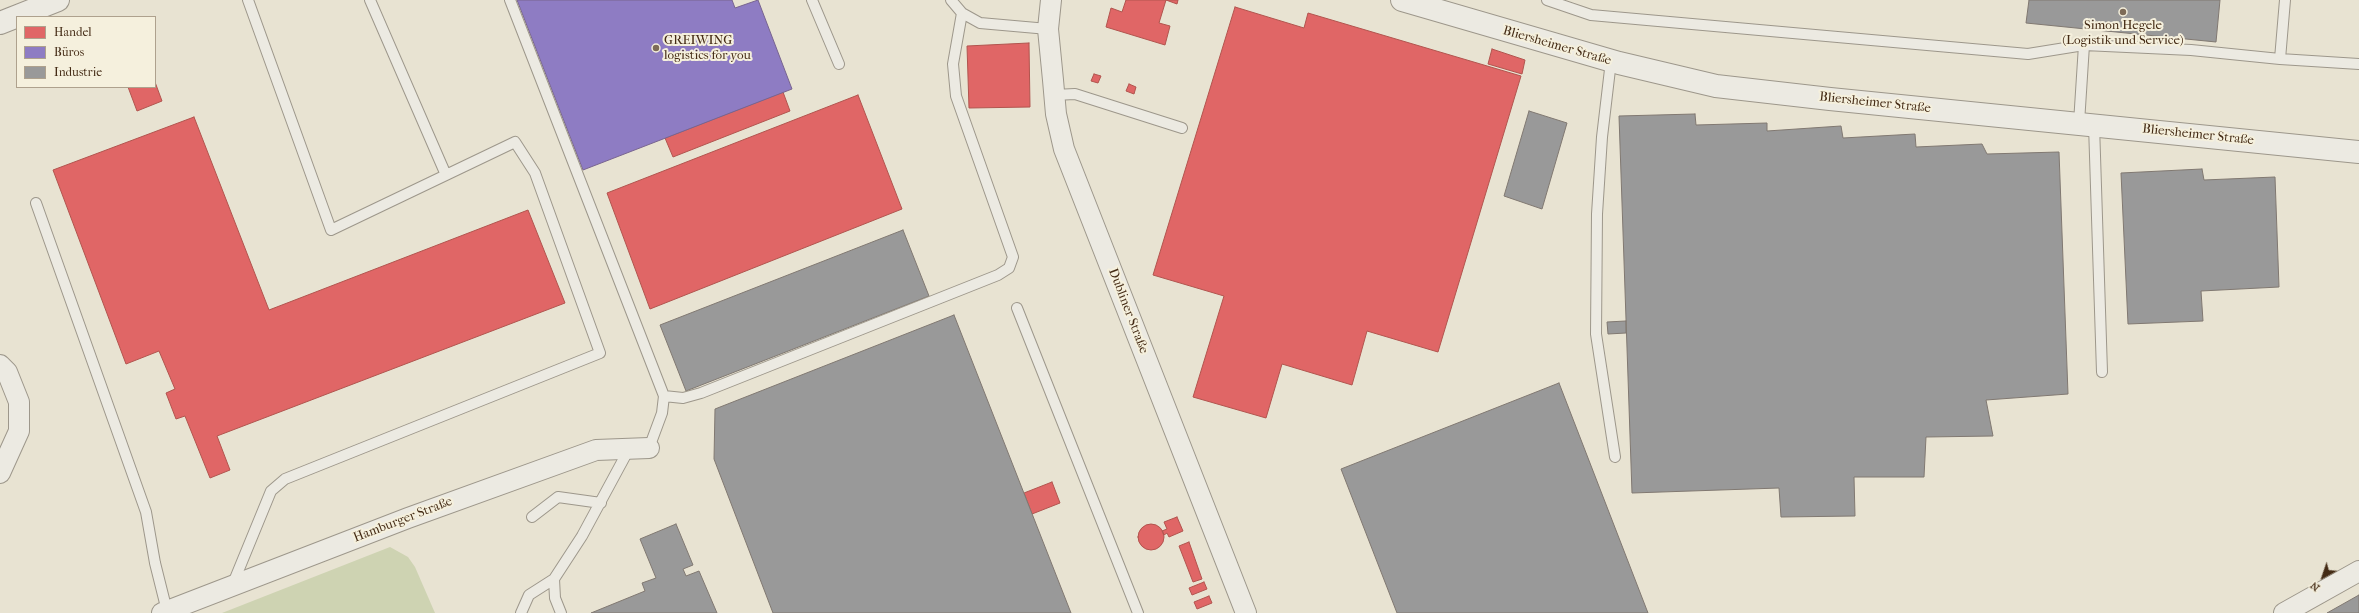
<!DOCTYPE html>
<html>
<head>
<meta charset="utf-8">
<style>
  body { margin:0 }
  #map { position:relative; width:2359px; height:613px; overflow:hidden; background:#e8e3d2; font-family:"IM FELL French Canon",serif }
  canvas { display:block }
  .legend { position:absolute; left:16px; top:16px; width:140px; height:72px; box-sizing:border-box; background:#f5f0dd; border:1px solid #aea18d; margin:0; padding:5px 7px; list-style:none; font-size:12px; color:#442b15 }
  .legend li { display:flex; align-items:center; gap:8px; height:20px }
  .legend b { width:20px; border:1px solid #aea18d }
  .north { position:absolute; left:2303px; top:557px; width:40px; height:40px; -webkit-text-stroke:3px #f5f0dd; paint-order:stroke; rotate:220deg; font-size:11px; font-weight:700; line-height:16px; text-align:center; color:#442b15 }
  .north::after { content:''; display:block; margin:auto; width:14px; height:18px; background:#442b15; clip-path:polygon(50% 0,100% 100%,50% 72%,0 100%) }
</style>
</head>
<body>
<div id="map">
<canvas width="2359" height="613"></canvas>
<ul class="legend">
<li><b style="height:11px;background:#e06666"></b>Handel</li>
<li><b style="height:11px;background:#8e7cc3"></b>Büros</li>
<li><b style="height:11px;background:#999"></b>Industrie</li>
</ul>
<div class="north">N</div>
</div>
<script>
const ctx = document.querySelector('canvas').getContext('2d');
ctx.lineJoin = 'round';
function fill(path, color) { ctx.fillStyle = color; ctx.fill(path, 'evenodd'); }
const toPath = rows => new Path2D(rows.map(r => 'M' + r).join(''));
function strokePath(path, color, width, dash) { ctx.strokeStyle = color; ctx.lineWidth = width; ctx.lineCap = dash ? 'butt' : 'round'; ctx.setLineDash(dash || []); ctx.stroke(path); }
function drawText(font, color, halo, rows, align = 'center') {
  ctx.font = font + ' "IM FELL French Canon",serif'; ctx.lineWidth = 4; ctx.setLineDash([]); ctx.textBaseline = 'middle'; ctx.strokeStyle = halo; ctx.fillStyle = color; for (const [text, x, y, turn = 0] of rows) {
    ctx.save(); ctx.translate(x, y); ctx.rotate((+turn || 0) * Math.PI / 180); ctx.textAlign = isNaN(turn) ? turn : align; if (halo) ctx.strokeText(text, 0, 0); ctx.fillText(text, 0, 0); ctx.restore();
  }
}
fill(toPath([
  [390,547,408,557,415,567,435,613,222,613]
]), '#ced3b2');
const shops = toPath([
  [1126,0,1178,0,1177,4,1166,0,1159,23,1170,26,1165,45,1106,27,1111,8,1122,12,1126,0],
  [1235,7,1304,28,1308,13,1521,76,1438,352,1367,331,1352,385,1282,364,1266,418,1193,397,1224,296,1153,275,1235,7],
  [1029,43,1030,107,969,108,967,46,1029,43],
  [1492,49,1525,60,1522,74,1488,64,1492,49],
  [1094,74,1101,76,1098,83,1091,81,1094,74],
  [155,82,162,101,137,111,128,87,155,87,155,82],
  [1129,84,1136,87,1134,94,1126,91,1129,84],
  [783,92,790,111,673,157,665,138,783,92],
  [858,95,902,209,650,309,607,193,858,95],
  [194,117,269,310,528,210,565,303,217,436,230,470,210,478,185,416,176,419,166,393,175,389,159,351,126,364,53,170,194,117],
  [1052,482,1060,503,1032,514,1024,493,1052,482],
  [1177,517,1183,531,1169,537,1167,533,1164,535,1162,531,1167,529,1164,522,1177,517],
  '1138 537a13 13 0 1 1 26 0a13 13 0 1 1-26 0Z',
  [1189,542,1202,579,1193,582,1179,546,1189,542],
  [1204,582,1207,589,1192,595,1189,588,1204,582],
  [1209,596,1212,603,1197,609,1194,602,1209,596]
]);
fill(shops, '#e06666');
strokePath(shops, '#b1544e', 1);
const offices = toPath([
  [517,0,732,0,735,8,758,0,792,89,583,170,517,0]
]);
fill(offices, '#8e7cc3');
strokePath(offices, '#78648f', 1);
const industry = toPath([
  [2029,0,2220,0,2216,42,2026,23,2029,0],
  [1529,111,1567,123,1542,209,1504,196,1529,111],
  [1695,114,1696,125,1767,123,1767,131,1841,126,1843,138,1915,134,1916,147,1982,144,1987,154,2059,152,2068,394,1986,400,1993,436,1926,437,1924,477,1854,477,1855,516,1781,517,1779,488,1632,493,1619,116,1695,114],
  [2202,169,2204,180,2275,177,2279,287,2201,291,2203,321,2128,324,2121,173,2202,169],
  [903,230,929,296,686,391,660,325,903,230],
  [954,315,1071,613,773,613,714,459,715,409,954,315],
  [1626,321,1626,333,1608,334,1607,322,1626,321],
  [1559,383,1648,613,1397,613,1341,469,1559,383],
  [676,524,693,565,683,569,686,576,699,571,717,613,591,613,645,591,642,583,656,578,640,539,676,524],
  [2359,595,2359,613,2327,613,2359,595]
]);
fill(industry, '#999');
strokePath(industry, '#807871', 1);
const service = toPath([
  [370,0,446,175],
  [510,0,664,396,662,413,649,448],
  [812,0,839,64],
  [951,0,962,13,980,23,1048,29],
  [1547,0,1591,15,2028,54,2084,45,2191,50,2280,59,2285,0],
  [2280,59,2359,64],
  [1611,61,1602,137,1597,214,1596,334,1615,457],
  [1054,95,1075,94,1182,128],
  [2079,123,2084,45],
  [2094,125,2102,372],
  [36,203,146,512,155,563,167,611],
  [1017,308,1138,613],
  [664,396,683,398,701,393,998,275,1009,268,1013,257,956,96,953,64,962,13],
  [532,517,558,497,601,503],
  [232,586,271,491,285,479,600,353,535,173,515,142,331,230,248,0],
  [521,613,529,595,554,579],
  [561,613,555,598,554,579,582,536,629,449]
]);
const minor = toPath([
  [1051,0,1048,29,1053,80,1056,114,1064,149,1246,613],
  [0,365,7,372,19,402,19,431,0,473],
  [162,613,408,518,596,450,649,448],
  [2284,613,2359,571]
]);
const tertiary = toPath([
  [1402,0,1619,63,1716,86,1830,99,2359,152],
  [0,23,58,0]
]);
strokePath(service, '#9d978b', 12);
strokePath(minor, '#9d978b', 22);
strokePath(tertiary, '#9d978b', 24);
strokePath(service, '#eceae2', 10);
strokePath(minor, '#eceae2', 20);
strokePath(tertiary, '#eceae2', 22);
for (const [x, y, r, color] of [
  [2123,12,4,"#7d6b57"],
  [656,48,4,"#7d6b57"]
]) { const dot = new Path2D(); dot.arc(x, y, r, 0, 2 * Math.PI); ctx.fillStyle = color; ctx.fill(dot); strokePath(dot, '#f5f0dd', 1.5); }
drawText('13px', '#442b15', '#f5f0dd', [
  ["Simon Hegele",2123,26],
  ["(Logistik und Service)",2123,41],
  ["GREIWING",664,41,"left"],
  ["logistics for you",664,56,"left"]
]);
drawText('13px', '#442b15', '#f5f0dd', [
  ["Bliersheimer Straße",1557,46,16],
  ["Bliersheimer Straße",1875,103,6],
  ["Bliersheimer Straße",2198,135,6],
  ["Dubliner Straße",1128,311,69],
  ["Hamburger Straße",403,520,-21]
]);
</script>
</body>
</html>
